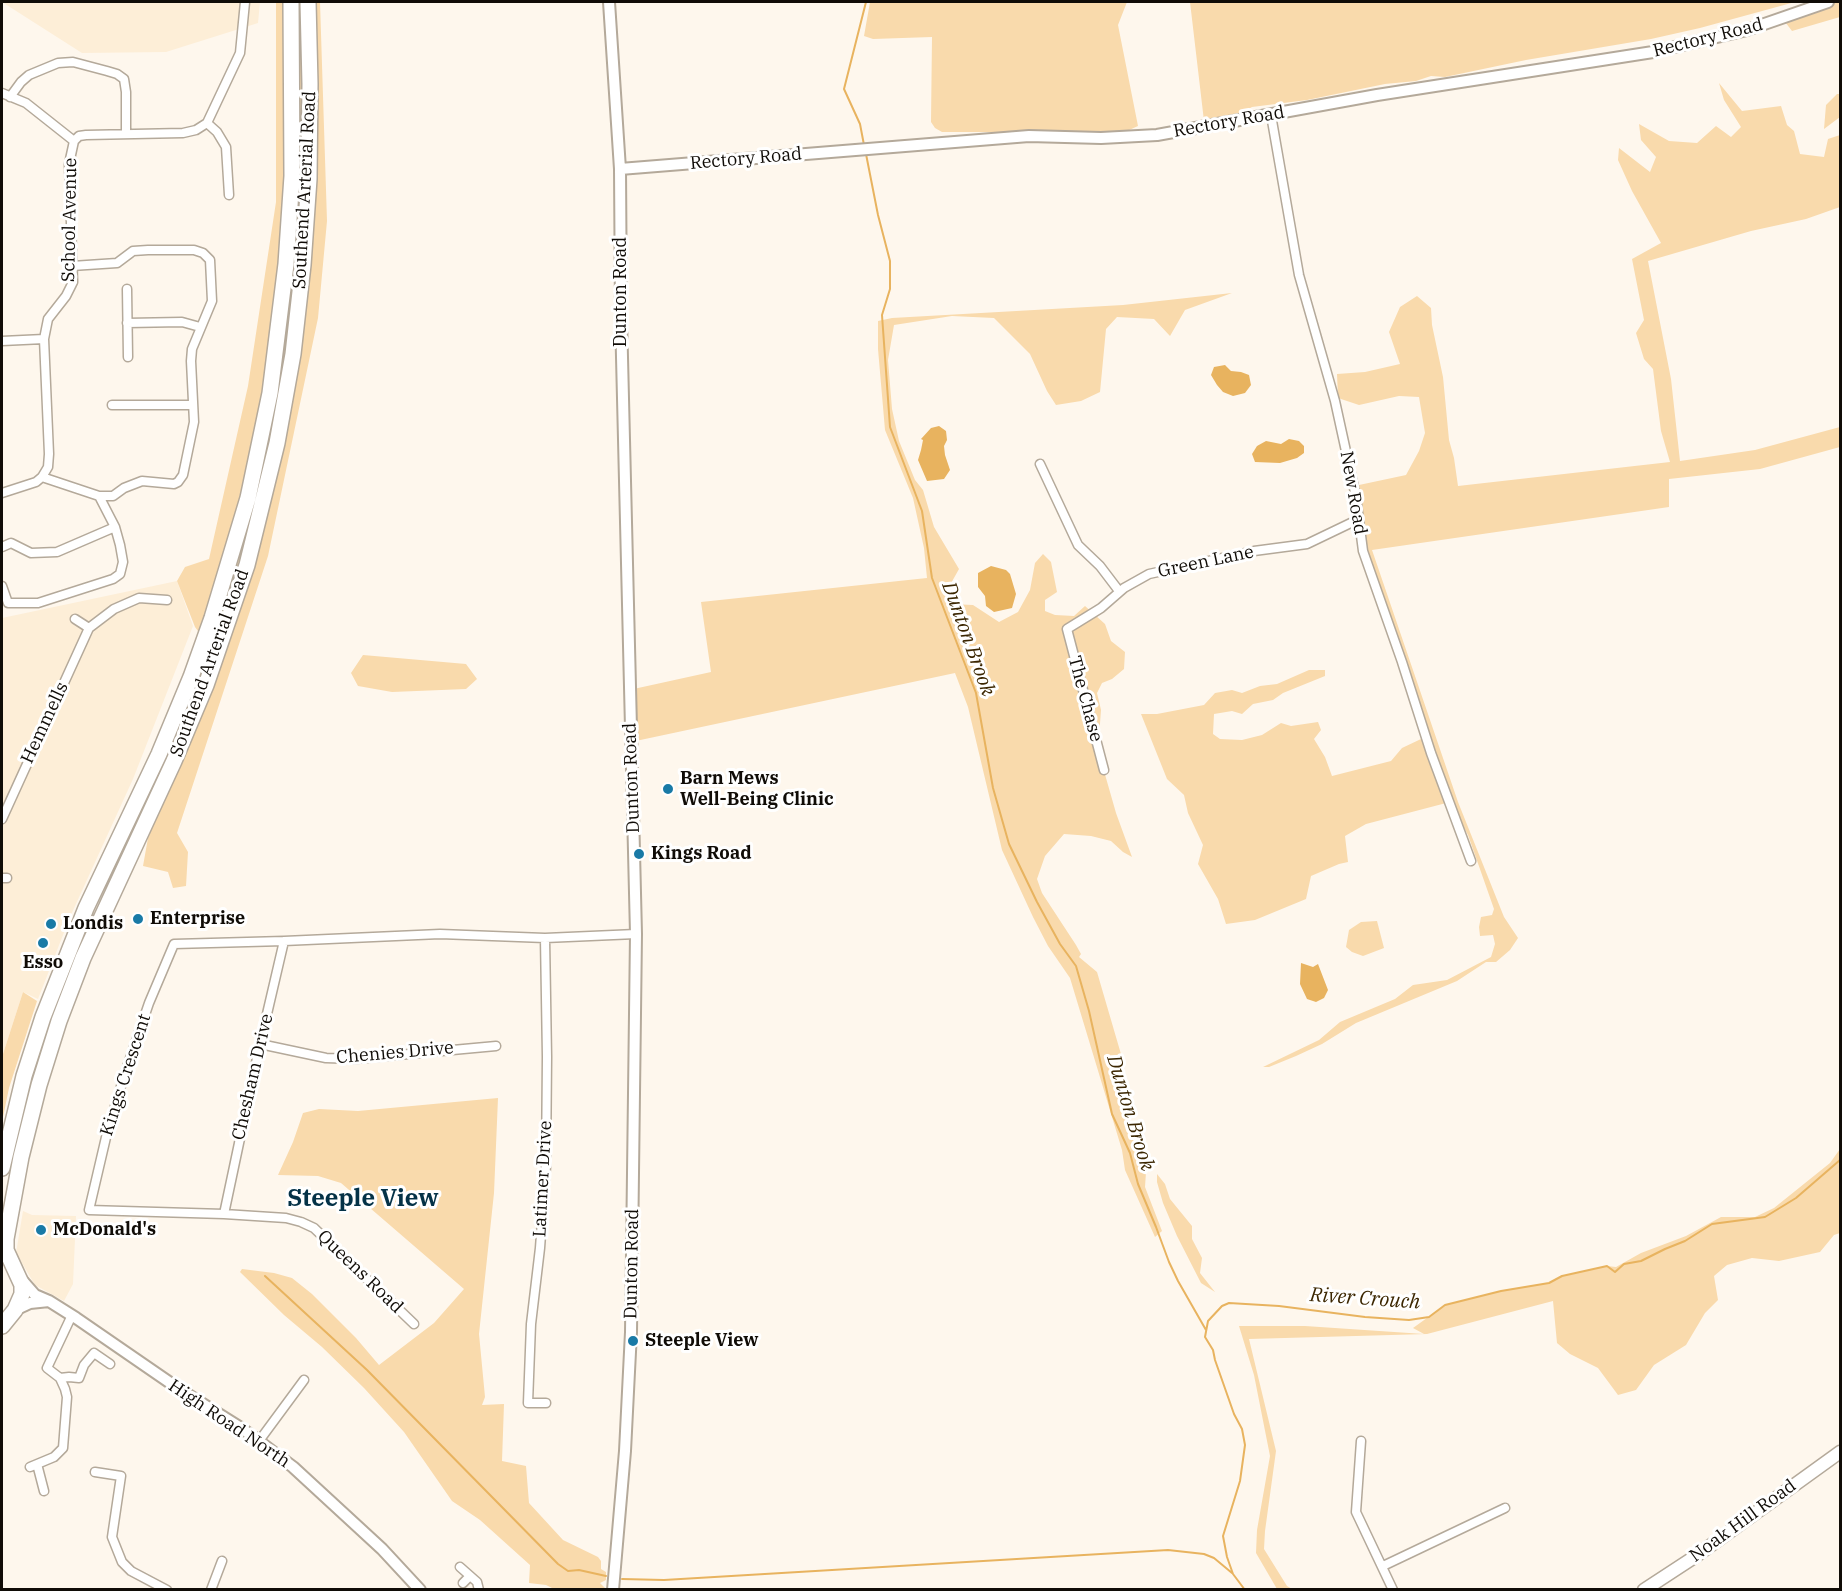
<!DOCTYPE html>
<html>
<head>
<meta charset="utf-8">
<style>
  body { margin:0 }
  #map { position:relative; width:1842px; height:1591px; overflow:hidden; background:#fef7ed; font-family:"IBM Plex Serif",serif }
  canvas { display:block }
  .frame { position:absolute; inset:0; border:3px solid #100c07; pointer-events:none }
</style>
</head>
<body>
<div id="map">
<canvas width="1842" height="1591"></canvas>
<div class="frame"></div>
</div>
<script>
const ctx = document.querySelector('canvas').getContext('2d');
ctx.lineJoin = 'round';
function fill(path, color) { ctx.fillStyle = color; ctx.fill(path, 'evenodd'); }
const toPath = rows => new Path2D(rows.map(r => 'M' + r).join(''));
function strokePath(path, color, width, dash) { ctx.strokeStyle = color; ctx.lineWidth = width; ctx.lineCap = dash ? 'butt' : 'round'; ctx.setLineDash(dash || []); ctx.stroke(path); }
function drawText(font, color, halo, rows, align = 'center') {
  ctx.font = font + ' "IBM Plex Serif",serif'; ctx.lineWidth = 6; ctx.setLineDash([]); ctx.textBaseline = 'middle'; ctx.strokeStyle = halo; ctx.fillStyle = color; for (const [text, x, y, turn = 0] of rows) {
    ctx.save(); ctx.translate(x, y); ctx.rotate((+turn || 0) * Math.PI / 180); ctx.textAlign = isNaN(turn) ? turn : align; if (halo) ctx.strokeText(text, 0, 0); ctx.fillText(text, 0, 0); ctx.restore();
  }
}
fill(toPath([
  [2,2,260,2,258,23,166,52,82,53],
  [177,581,193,626,133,779,70,917,38,999,23,992,2,1057,2,618],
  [23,1211,32,1215,76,1216,73,1284,64,1301,35,1285,16,1253]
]), '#fdeed7');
fill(toPath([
  [276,2,320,2,327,221,318,318,268,556,177,833,188,852,186,886,173,888,168,872,143,866,148,838,220,661,195,627,177,581,185,567,209,559,248,386,276,202],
  [870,2,1127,2,1118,25,1138,126,1127,131,1089,132,942,132,935,128,931,122,932,37,873,39,864,36],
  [1190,2,1795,2,1700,28,1651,39,1526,60,1445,77,1431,76,1416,81,1385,84,1307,100,1252,107,1236,116,1204,121],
  [1828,2,1840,2,1840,17,1792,31,1782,18],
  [1719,83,1742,111,1781,106,1787,125,1794,131,1800,154,1824,157,1828,139,1840,135,1840,207,1806,219,1751,231,1648,261,1671,379,1680,461,1755,450,1840,427,1840,447,1760,469,1669,479,1669,507,1372,550,1458,802,1504,917,1518,938,1510,950,1496,962,1486,962,1457,981,1356,1023,1322,1044,1296,1056,1269,1067,1263,1067,1319,1040,1340,1022,1395,999,1413,985,1447,980,1491,957,1495,944,1493,935,1480,936,1479,927,1481,917,1492,915,1494,909,1468,835,1450,802,1366,824,1345,836,1348,862,1339,864,1311,876,1306,899,1255,920,1226,924,1218,899,1198,864,1203,845,1188,813,1184,795,1167,779,1141,714,1157,714,1204,705,1215,693,1232,690,1242,693,1260,686,1277,684,1309,670,1325,670,1325,676,1283,693,1273,700,1253,704,1242,714,1232,711,1214,714,1213,734,1220,739,1242,740,1262,735,1281,723,1291,726,1318,722,1321,730,1314,739,1325,757,1332,776,1391,761,1402,748,1421,739,1427,742,1363,551,1353,485,1359,485,1406,475,1419,451,1425,433,1419,397,1399,396,1359,405,1338,398,1337,374,1365,372,1400,364,1389,332,1400,307,1417,296,1431,308,1432,325,1443,377,1449,440,1454,458,1458,486,1670,462,1661,431,1653,369,1644,359,1636,333,1644,320,1632,259,1661,243,1632,191,1618,160,1619,148,1650,172,1656,157,1641,140,1639,124,1669,141,1697,143,1716,126,1731,137,1741,127,1724,100],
  [1837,94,1840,94,1840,117,1824,129,1826,105],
  [1232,293,1185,310,1170,336,1154,319,1117,317,1106,329,1100,392,1081,401,1056,405,1047,391,1030,354,994,318,952,316,894,325,888,360,892,409,899,441,915,480,923,490,934,527,959,569,945,594,951,604,973,605,999,622,1018,612,1030,590,1035,563,1043,554,1051,562,1057,592,1045,600,1045,611,1055,615,1074,616,1085,606,1105,624,1111,641,1125,652,1124,669,1112,679,1102,683,1097,693,1101,710,1098,750,1116,813,1132,857,1123,852,1111,841,1091,836,1064,834,1045,856,1037,879,1042,893,1076,945,1081,954,1079,957,1097,972,1123,1061,1123,1079,1120,1092,1146,1172,1145,1187,1162,1231,1155,1237,1125,1170,1122,1150,1070,978,1048,946,1033,917,1002,850,968,707,955,673,631,742,629,690,711,672,701,602,927,578,924,548,913,498,885,430,878,349,878,321,892,318,1123,305],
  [363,655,466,664,477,679,466,689,392,692,358,686,351,673],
  [1377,921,1384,948,1363,956,1352,952,1346,947,1349,930,1361,922],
  [23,992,37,1001,9,1088,2,1122,2,1057],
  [498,1098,494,1193,479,1334,485,1397,482,1405,504,1404,502,1461,526,1466,529,1503,563,1540,598,1557,601,1561,601,1569,606,1572,606,1580,600,1583,606,1589,554,1589,546,1585,529,1583,530,1565,480,1520,452,1501,404,1432,364,1388,322,1347,284,1315,240,1272,242,1269,274,1273,292,1278,312,1294,356,1338,379,1365,434,1323,464,1289,341,1183,318,1176,278,1175,293,1142,303,1113,319,1109,358,1111],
  [1840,1149,1840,1233,1834,1235,1820,1252,1779,1261,1752,1258,1727,1265,1714,1276,1718,1300,1705,1313,1686,1345,1654,1365,1636,1390,1618,1395,1598,1368,1570,1354,1557,1343,1553,1301,1427,1334,1249,1339,1276,1451,1265,1531,1264,1549,1287,1586,1292,1589,1277,1589,1256,1553,1257,1530,1270,1456,1254,1375,1239,1326,1305,1326,1424,1334,1413,1328,1445,1305,1501,1291,1549,1283,1562,1276,1607,1266,1616,1267,1641,1253,1686,1236,1721,1217,1755,1217,1774,1208,1830,1163],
  [1157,1174,1165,1184,1170,1199,1192,1226,1192,1239,1202,1258,1200,1273,1215,1292,1201,1283,1177,1236,1163,1203,1157,1182]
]), '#f9daac');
fill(toPath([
  [1225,365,1231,371,1241,372,1249,375,1251,385,1245,393,1233,396,1223,392,1217,385,1211,375,1214,367],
  [939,426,946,431,947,440,944,446,945,455,950,470,944,479,927,481,918,460,921,450,923,440,921,439,931,428],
  [1289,439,1299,441,1304,446,1304,453,1297,458,1280,463,1255,462,1252,454,1257,446,1266,441,1281,444],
  [991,566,1006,570,1010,574,1016,594,1012,608,994,612,986,606,985,596,978,587,978,573],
  [1301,963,1313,967,1318,964,1328,990,1324,998,1316,1002,1307,999,1300,984]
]), '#e8b35f');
strokePath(toPath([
  [864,145,860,124,844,89,866,2],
  [866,154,878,215,890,261,890,289,882,315,890,427,922,511,932,578,976,693,993,788,1009,844,1037,902,1060,944,1076,966,1089,1011,1112,1114,1130,1153,1138,1184,1156,1227,1169,1262,1178,1281,1206,1330],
  [265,1276,367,1370,558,1564,568,1571,579,1570,606,1576],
  [622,1579,664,1580,1168,1550,1204,1554,1214,1558,1232,1573],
  [1245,1590,1233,1574,1227,1557,1223,1536,1240,1481,1245,1445,1242,1429,1234,1414,1215,1360,1213,1350,1205,1337,1208,1321,1222,1306,1229,1303,1279,1306,1365,1317,1409,1320,1429,1317,1445,1305,1501,1291,1549,1283,1562,1276,1607,1266,1615,1272,1624,1264,1641,1261,1665,1249,1685,1241,1712,1224,1765,1217,1796,1198,1840,1160]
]), '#e8b35f', 2);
const street = toPath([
  [2,93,26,103,74,141],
  [10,97,21,82,29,75,58,63,73,62,107,71,117,74,124,79,126,92,126,133],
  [1271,115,1299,275,1335,401,1356,497,1363,551,1402,662,1431,753,1471,861],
  [207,123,217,132,226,147,229,195],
  [72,266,117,263,133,251,148,250,194,250,203,253,210,260,212,301,192,349,191,361,194,422,183,475,178,482,174,484,142,481,124,488,113,496,99,496],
  [127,289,128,357],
  [127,323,182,322,200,327],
  [2,341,44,339],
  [112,405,193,405],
  [1040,464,1078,545,1100,566,1119,591],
  [2,493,36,482,42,477,48,467,49,454,44,339,48,319,66,296,73,282,69,164,74,141,79,136,86,135,183,133,196,130,207,123,240,53,245,2],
  [2,547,11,543,31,553,57,552,115,527],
  [2,586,8,603,38,603,113,579,120,574,123,562,120,545,115,527,99,496,42,477],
  [75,619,89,628],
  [1104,770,1067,629,1101,608,1124,588,1149,574,1254,551,1307,544,1357,520],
  [2,819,89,628,114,609,139,598,167,600],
  [2,878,7,878],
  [545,938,547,1057,546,1166,540,1248,531,1324,528,1403,546,1403],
  [260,1044,326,1058,355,1059,496,1046],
  [224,1214,260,1044,284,941],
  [414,1324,314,1228,301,1222,286,1218,224,1214,89,1210,107,1133,125,1073,149,1003,174,944,284,941,440,934,545,938,636,934],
  [60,1378,69,1377,79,1378,84,1365,94,1353,110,1364],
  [259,1441,304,1380],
  [1361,1441,1356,1512,1393,1590],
  [37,1464,44,1491],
  [30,1467,54,1457,63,1448,67,1397,65,1389,60,1378,47,1368,72,1315],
  [95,1472,121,1476,112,1537,122,1562,131,1571,167,1590],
  [1383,1566,1505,1508],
  [460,1567,477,1582,479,1590],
  [463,1583,470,1576],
  [211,1590,222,1561]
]);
const secondary = toPath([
  [609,2,620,169,621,316,636,934,631,1332,625,1451,613,1590],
  [620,169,1029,136,1101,138,1157,135,1377,95,1653,52,1747,30,1828,2],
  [21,1279,35,1295,49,1301,76,1318,182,1391,244,1430,293,1467,382,1549,420,1590],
  [15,1310,30,1303,49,1301]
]);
const primary = toPath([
  [1644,1590,1696,1556,1840,1452]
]);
const highway = toPath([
  [2,1168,24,1076,43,1017,86,908,159,754,191,677,212,618,248,498,270,393,286,264,292,176,291,2],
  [2,1326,15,1310,22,1294,22,1285,6,1250,6,1239,21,1157,39,1085,59,1021,83,958,174,761,206,685,247,565,277,443,293,354,303,265,309,179,310,84,308,2]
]);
strokePath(street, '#b4a99a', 11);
strokePath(secondary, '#b4a99a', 14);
strokePath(primary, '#b4a99a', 15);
strokePath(highway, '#b4a99a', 18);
strokePath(street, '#fff', 8);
strokePath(secondary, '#fff', 10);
strokePath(primary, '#fff', 12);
strokePath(highway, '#fff', 15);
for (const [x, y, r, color] of [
  [668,789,6,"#197aa6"],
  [639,854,6,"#197aa6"],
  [138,919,6,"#197aa6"],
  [51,924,6,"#197aa6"],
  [43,943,6,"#197aa6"],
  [41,1230,6,"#197aa6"],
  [633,1341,6,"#197aa6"]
]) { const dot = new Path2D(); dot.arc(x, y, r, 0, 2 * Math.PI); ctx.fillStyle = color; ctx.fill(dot); strokePath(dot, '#fff', 2); }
drawText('18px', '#100c07', '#fff', [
  ["Rectory Road",1708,38,-14],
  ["Rectory Road",1229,122,-10],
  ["Rectory Road",746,159,-5],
  ["Southend Arterial Road",305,190,-87],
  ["School Avenue",70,220,-89],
  ["Dunton Road",621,292,-90],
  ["New Road",1353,493,80],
  ["Green Lane",1206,562,-12],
  ["Southend Arterial Road",210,663,-70],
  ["The Chase",1085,699,75],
  ["Hemmells",45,723,-65],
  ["Dunton Road",632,778,-92],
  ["Chenies Drive",395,1053,-5],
  ["Kings Crescent",126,1075,-72],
  ["Chesham Drive",253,1077,-77],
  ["Latimer Drive",543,1179,-87],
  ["Dunton Road",632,1264,-89],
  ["Queens Road",360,1272,44],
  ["High Road North",229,1424,34],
  ["Noak Hill Road",1743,1521,-36]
]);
drawText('bold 18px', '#100c07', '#fff', [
  ["Barn Mews",680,779],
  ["Well-Being Clinic",680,800],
  ["Kings Road",651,854],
  ["Enterprise",150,919],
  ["Londis",63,924],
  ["Esso",43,963,"center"],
  ["McDonald's",53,1230],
  ["Steeple View",645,1341]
], 'left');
drawText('italic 20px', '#3b2601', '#fff', [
  ["Dunton Brook",968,639,70],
  ["Dunton Brook",1130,1113,73],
  ["River Crouch",1365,1299,4]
]);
drawText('bold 24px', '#043247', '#fff', [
  ["Steeple View",363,1199]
]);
</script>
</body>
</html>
